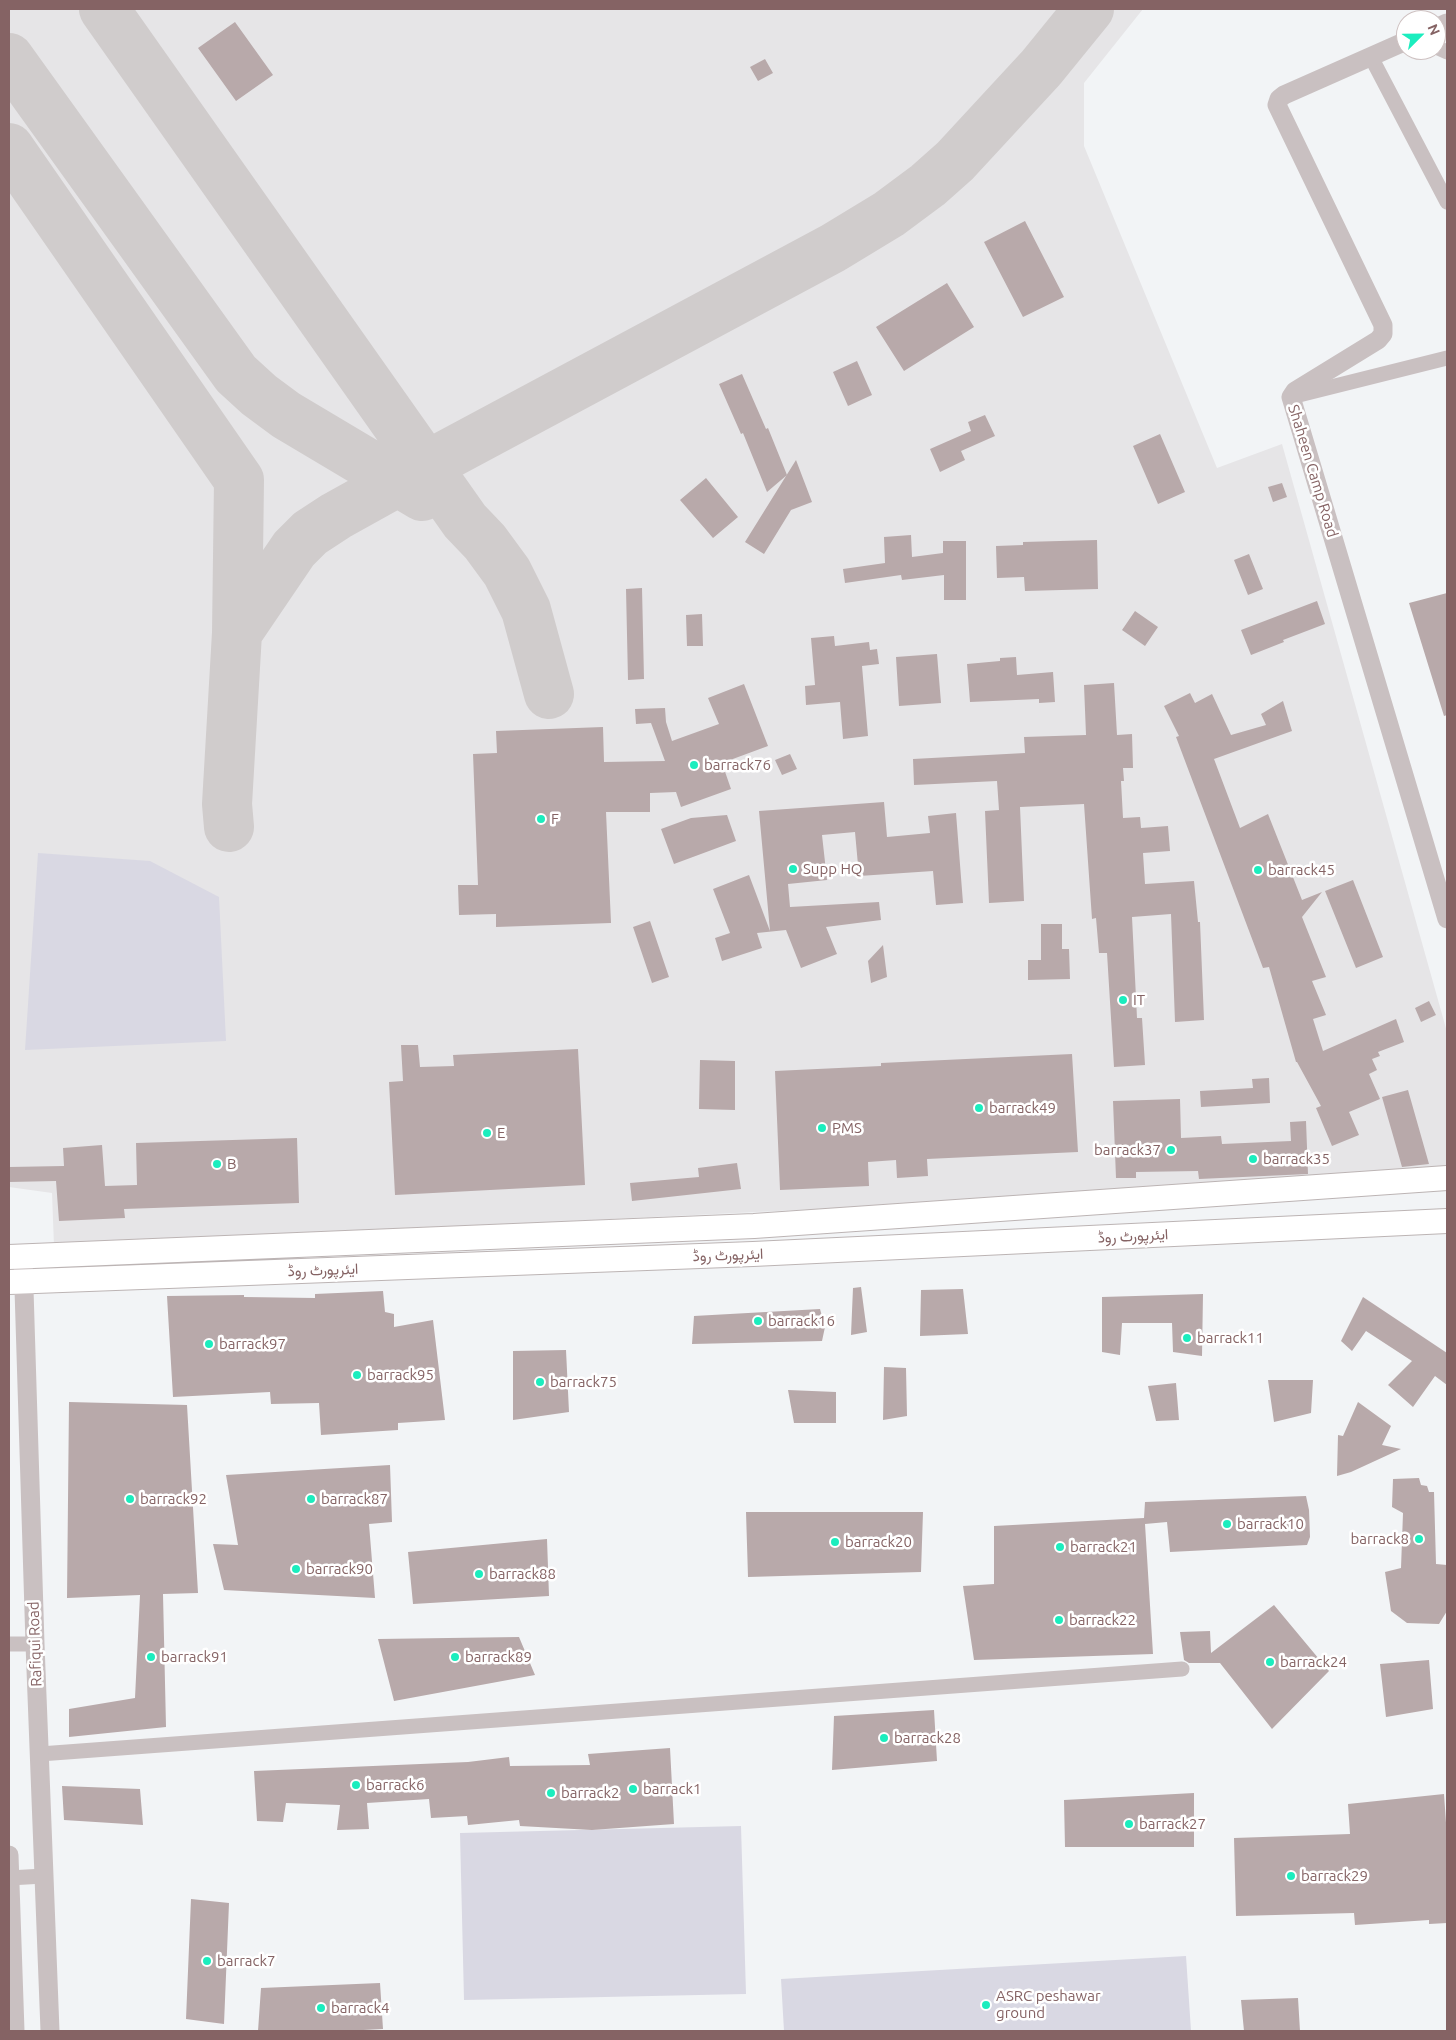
<!DOCTYPE html>
<html>
<head>
<meta charset="utf-8">
<style>
  body { margin:0 }
  #map { position:relative; width:1456px; height:2040px; overflow:hidden; background:#f2f4f6; font-family:Ubuntu,sans-serif }
  canvas { display:block }
  .frame { position:absolute; inset:0; border:10px solid #856364; pointer-events:none }
  .north { position:absolute; left:1396px; top:10px; width:50px; height:50px; box-sizing:border-box; background:#fff; border:1px solid #cec1c1; border-radius:50%; rotate:67deg; font-size:14px; font-weight:700; line-height:20px; text-align:center; color:#856364 }
  .north::after { content:''; display:block; margin:auto; width:18px; height:22px; background:#1bedbe; clip-path:polygon(50% 0,100% 100%,50% 72%,0 100%) }
</style>
</head>
<body>
<div id="map">
<canvas width="1456" height="2040"></canvas>
<div class="frame"></div>
<div class="north">N</div>
</div>
<script>
const ctx = document.querySelector('canvas').getContext('2d');
ctx.lineJoin = 'round';
function fill(path, color) { ctx.fillStyle = color; ctx.fill(path, 'evenodd'); }
const toPath = rows => new Path2D(rows.map(r => 'M' + r).join(''));
function strokePath(path, color, width, dash) { ctx.strokeStyle = color; ctx.lineWidth = width; ctx.lineCap = dash ? 'butt' : 'round'; ctx.setLineDash(dash || []); ctx.stroke(path); }
function drawText(font, color, halo, rows, align = 'center') {
  ctx.font = font + ' Ubuntu,Vazirmatn,sans-serif'; ctx.lineWidth = 5; ctx.setLineDash([]); ctx.textBaseline = 'middle'; ctx.strokeStyle = halo; ctx.fillStyle = color; for (const [text, x, y, turn = 0] of rows) {
    ctx.save(); ctx.translate(x, y); ctx.rotate((+turn || 0) * Math.PI / 180); ctx.textAlign = isNaN(turn) ? turn : align; if (halo) ctx.strokeText(text, 0, 0); ctx.fillText(text, 0, 0); ctx.restore();
  }
}
fill(toPath([
  [9,9,1143,9,1084,83,1084,146,1217,468,1282,444,1447,1032,1447,1167,1313,1185,54,1246,52,1193,9,1187]
]), '#e6e5e7');
fill(toPath([
  [38,853,150,861,219,897,226,1041,25,1050],
  [741,1826,746,1994,464,2000,460,1833],
  [1186,1956,1191,2031,784,2031,781,1979]
]), '#d9d8e3');
strokePath(toPath([
  [104,9,465,521,485,542,507,572,526,610,549,694],
  [9,58,236,374,259,395,286,415,422,496],
  [9,148,239,480,237,633],
  [229,827,227,804,237,633,294,549,310,533,336,516,426,466,833,248,889,214,928,185,955,161,1041,68,1089,9]
]), '#d0cccc', 50);
fill(toPath([
  [235,22,273,75,236,101,198,48],
  [765,59,773,73,758,81,750,67],
  [1025,221,1064,297,1023,317,984,242],
  [947,283,974,327,904,371,876,327],
  [857,361,872,395,848,406,833,372],
  [742,374,766,429,768,428,787,475,767,492,743,433,741,434,719,384],
  [985,415,995,436,961,451,965,460,940,472,930,449,971,431,968,422],
  [1160,434,1185,492,1158,504,1133,446],
  [796,460,812,502,791,510,764,554,745,542],
  [706,478,738,517,713,538,680,500],
  [1282,483,1287,497,1273,502,1268,487],
  [911,535,912,557,943,553,943,541,966,541,966,600,944,600,944,575,902,580,901,575,845,583,843,569,885,563,884,537],
  [1097,540,1098,589,1025,591,1024,577,997,578,996,546,1023,545,1023,542],
  [1249,554,1263,589,1248,595,1234,560],
  [642,588,644,679,628,680,626,589],
  [1447,593,1447,715,1444,716,1409,603],
  [1317,601,1325,624,1283,640,1284,642,1251,655,1241,630],
  [1135,611,1158,627,1145,646,1122,630],
  [702,614,703,646,687,646,686,615],
  [834,636,835,646,869,642,870,650,877,649,879,664,862,666,868,736,843,739,840,702,806,705,805,686,815,685,811,638],
  [937,654,941,703,899,706,896,657],
  [1016,657,1017,675,1053,672,1055,702,1039,703,1039,699,970,702,967,664,1000,661,1000,658],
  [1114,683,1117,735,1132,734,1133,768,1123,768,1124,781,1121,781,1123,818,1140,817,1141,828,1168,826,1170,851,1143,853,1145,884,1194,881,1198,922,1200,922,1204,1020,1175,1022,1171,914,1132,917,1137,1018,1142,1018,1145,1065,1114,1067,1107,953,1099,953,1096,918,1092,919,1084,804,1020,807,1024,901,989,903,985,811,999,810,997,781,914,785,913,759,1025,753,1024,737,1086,735,1084,685],
  [744,684,768,746,722,763,731,789,681,807,676,792,650,793,650,812,606,812,611,923,496,927,496,914,459,915,458,885,478,885,473,754,497,753,496,731,603,727,604,762,665,761,651,723,636,724,635,709,665,708,666,722,672,741,719,724,708,698],
  [1190,693,1195,703,1212,694,1231,735,1266,725,1261,714,1283,701,1292,731,1214,759,1240,828,1268,814,1302,900,1322,892,1302,917,1326,977,1312,981,1326,1015,1313,1019,1323,1051,1396,1019,1404,1042,1378,1052,1380,1056,1372,1059,1377,1070,1369,1074,1380,1099,1349,1112,1359,1135,1332,1146,1316,1108,1321,1106,1297,1062,1296,1062,1269,967,1263,968,1176,737,1179,736,1164,706],
  [790,754,797,769,782,775,775,760],
  [884,802,887,837,930,833,928,816,956,813,963,903,936,905,933,871,859,876,855,832,822,835,827,880,788,884,790,907,879,902,881,920,826,927,837,954,801,968,786,930,757,933,762,948,722,961,715,938,730,933,713,889,749,875,770,931,759,811],
  [727,815,736,841,674,864,661,829,691,818],
  [1353,880,1383,957,1356,968,1325,891],
  [650,921,669,977,652,983,633,927],
  [1041,924,1062,924,1062,949,1069,949,1070,979,1028,980,1028,960,1041,960],
  [883,945,887,977,871,983,868,961],
  [1429,1001,1436,1015,1421,1022,1415,1008],
  [401,1045,418,1045,420,1067,454,1066,453,1055,578,1049,585,1185,395,1195,389,1082,403,1081],
  [1072,1054,1078,1152,927,1159,928,1176,897,1178,896,1160,868,1162,869,1186,780,1190,775,1071,881,1066,881,1063],
  [700,1060,735,1061,735,1110,699,1109],
  [1269,1078,1270,1103,1201,1107,1200,1091,1253,1088,1252,1079],
  [1408,1090,1429,1164,1402,1167,1382,1097],
  [1180,1099,1181,1138,1221,1136,1222,1144,1291,1141,1290,1122,1306,1121,1308,1174,1199,1179,1198,1171,1136,1172,1136,1178,1116,1178,1113,1101],
  [297,1138,299,1203,124,1209,125,1218,59,1221,56,1181,9,1182,9,1167,64,1166,63,1148,102,1145,105,1186,137,1185,136,1143],
  [737,1163,741,1189,632,1201,630,1183,699,1177,698,1168],
  [861,1287,867,1332,851,1335,853,1288],
  [963,1289,968,1334,920,1336,921,1290],
  [383,1291,385,1312,394,1314,394,1327,433,1320,445,1420,398,1423,398,1430,321,1435,319,1403,271,1404,270,1392,173,1397,167,1296,244,1295,244,1297,315,1298,315,1294],
  [1203,1294,1202,1356,1173,1352,1172,1323,1122,1323,1120,1355,1102,1352,1102,1297],
  [1363,1297,1447,1353,1447,1385,1435,1376,1413,1407,1388,1385,1412,1361,1366,1331,1352,1351,1341,1341],
  [820,1309,825,1327,822,1341,692,1344,694,1316],
  [566,1350,569,1412,513,1420,513,1351],
  [884,1367,906,1368,907,1416,883,1420],
  [1268,1380,1313,1380,1311,1413,1274,1422],
  [1176,1383,1179,1420,1156,1421,1148,1386],
  [788,1390,836,1392,836,1423,794,1423],
  [69,1402,187,1405,198,1593,163,1594,166,1727,69,1737,69,1709,135,1698,140,1595,67,1598],
  [1358,1402,1391,1426,1382,1445,1401,1449,1351,1472,1337,1476,1338,1435,1343,1436],
  [390,1465,392,1522,369,1524,375,1598,224,1590,213,1544,238,1545,226,1475],
  [1419,1478,1421,1485,1427,1486,1429,1492,1434,1492,1436,1564,1447,1565,1447,1611,1439,1624,1407,1623,1391,1611,1385,1572,1401,1568,1403,1513,1392,1507,1393,1479],
  [1306,1496,1309,1510,1310,1537,1307,1545,1170,1552,1167,1522,1145,1524,1153,1654,974,1660,963,1586,994,1584,994,1526,1144,1518,1145,1502],
  [746,1512,923,1512,921,1572,748,1577],
  [547,1539,549,1596,413,1604,408,1552],
  [1274,1605,1329,1671,1272,1729,1220,1663,1189,1663,1184,1660,1180,1632,1210,1631,1211,1653],
  [519,1637,535,1675,394,1701,378,1639],
  [1429,1660,1433,1709,1386,1717,1380,1664],
  [934,1710,937,1761,832,1770,834,1716],
  [670,1748,674,1824,592,1830,520,1826,519,1820,468,1825,467,1816,431,1818,429,1799,367,1803,369,1829,337,1830,340,1805,286,1803,283,1822,257,1821,254,1771,468,1762,509,1757,510,1766,590,1765,588,1754],
  [62,1786,140,1789,143,1825,64,1820],
  [1194,1793,1194,1847,1065,1847,1064,1800],
  [1444,1794,1447,1837,1447,1923,1429,1924,1429,1920,1355,1925,1354,1913,1236,1916,1234,1838,1350,1834,1348,1804],
  [191,1899,229,1903,224,2024,186,2019],
  [380,1983,383,2029,344,2031,258,2031,261,1988],
  [1298,1998,1300,2031,1244,2031,1241,2000]
]), '#b8a9aa');
const primary = toPath([
  [9,1257,754,1226,1447,1178],
  [9,1282,753,1254,1447,1221]
]);
strokePath(primary, '#bcb4b4', 26);
strokePath(toPath([
  [1436,47,1447,52],
  [1371,57,1447,202],
  [1291,397,1447,358],
  [9,1644,35,1644],
  [40,1754,1182,1669],
  [9,1878,44,1876]
]), '#c9c0c1', 15);
strokePath(toPath([
  [1436,28,1447,23],
  [1406,41,1284,95,1279,99,1277,105,1383,325,1383,334,1378,340,1295,391,1291,397,1447,919],
  [23,1257,35,1644,50,2031],
  [9,1855,15,2031]
]), '#c9c0c1', 19);
strokePath(primary, '#fff', 24);
for (const [x, y, r, color] of [
  [694,765,5,"#1bedbe"],
  [541,819,5,"#1bedbe"],
  [793,869,5,"#1bedbe"],
  [1258,870,5,"#1bedbe"],
  [1123,1000,5,"#1bedbe"],
  [979,1108,5,"#1bedbe"],
  [822,1128,5,"#1bedbe"],
  [487,1133,5,"#1bedbe"],
  [1171,1150,5,"#1bedbe"],
  [1253,1159,5,"#1bedbe"],
  [217,1164,5,"#1bedbe"],
  [758,1321,5,"#1bedbe"],
  [1187,1338,5,"#1bedbe"],
  [209,1344,5,"#1bedbe"],
  [357,1375,5,"#1bedbe"],
  [540,1382,5,"#1bedbe"],
  [130,1499,5,"#1bedbe"],
  [311,1499,5,"#1bedbe"],
  [1227,1524,5,"#1bedbe"],
  [1419,1539,5,"#1bedbe"],
  [835,1542,5,"#1bedbe"],
  [1060,1547,5,"#1bedbe"],
  [296,1569,5,"#1bedbe"],
  [479,1574,5,"#1bedbe"],
  [1059,1620,5,"#1bedbe"],
  [151,1657,5,"#1bedbe"],
  [455,1657,5,"#1bedbe"],
  [1270,1662,5,"#1bedbe"],
  [884,1738,5,"#1bedbe"],
  [356,1785,5,"#1bedbe"],
  [633,1789,5,"#1bedbe"],
  [551,1793,5,"#1bedbe"],
  [1129,1824,5,"#1bedbe"],
  [1291,1876,5,"#1bedbe"],
  [207,1961,5,"#1bedbe"],
  [986,2005,5,"#1bedbe"],
  [321,2008,5,"#1bedbe"]
]) { const dot = new Path2D(); dot.arc(x, y, r, 0, 2 * Math.PI); ctx.fillStyle = color; ctx.fill(dot); strokePath(dot, '#fff', 2); }
drawText('15px', '#856364', '#fff', [
  ["Shaheen Camp Road",1313,471,73],
  ["ایئرپورٹ روڈ",1133,1236,-3],
  ["ایئرپورٹ روڈ",728,1255,-2],
  ["ایئرپورٹ روڈ",323,1270,-2],
  ["Rafiqui Road",35,1644,-92]
]);
drawText('15px', '#856364', '#fff', [
  ["barrack76",704,765],
  ["F",551,819],
  ["Supp HQ",803,869],
  ["barrack45",1268,870],
  ["IT",1133,1000],
  ["barrack49",989,1108],
  ["PMS",832,1128],
  ["E",497,1133],
  ["barrack37",1161,1150,"right"],
  ["barrack35",1263,1159],
  ["B",227,1164],
  ["barrack16",768,1321],
  ["barrack11",1197,1338],
  ["barrack97",219,1344],
  ["barrack95",367,1375],
  ["barrack75",550,1382],
  ["barrack92",140,1499],
  ["barrack87",321,1499],
  ["barrack10",1237,1524],
  ["barrack8",1409,1539,"right"],
  ["barrack20",845,1542],
  ["barrack21",1070,1547],
  ["barrack90",306,1569],
  ["barrack88",489,1574],
  ["barrack22",1069,1620],
  ["barrack91",161,1657],
  ["barrack89",465,1657],
  ["barrack24",1280,1662],
  ["barrack28",894,1738],
  ["barrack6",366,1785],
  ["barrack1",643,1789],
  ["barrack2",561,1793],
  ["barrack27",1139,1824],
  ["barrack29",1301,1876],
  ["barrack7",217,1961],
  ["ASRC peshawar",996,1996],
  ["ground",996,2013],
  ["barrack4",331,2008]
], 'left');
</script>
</body>
</html>
